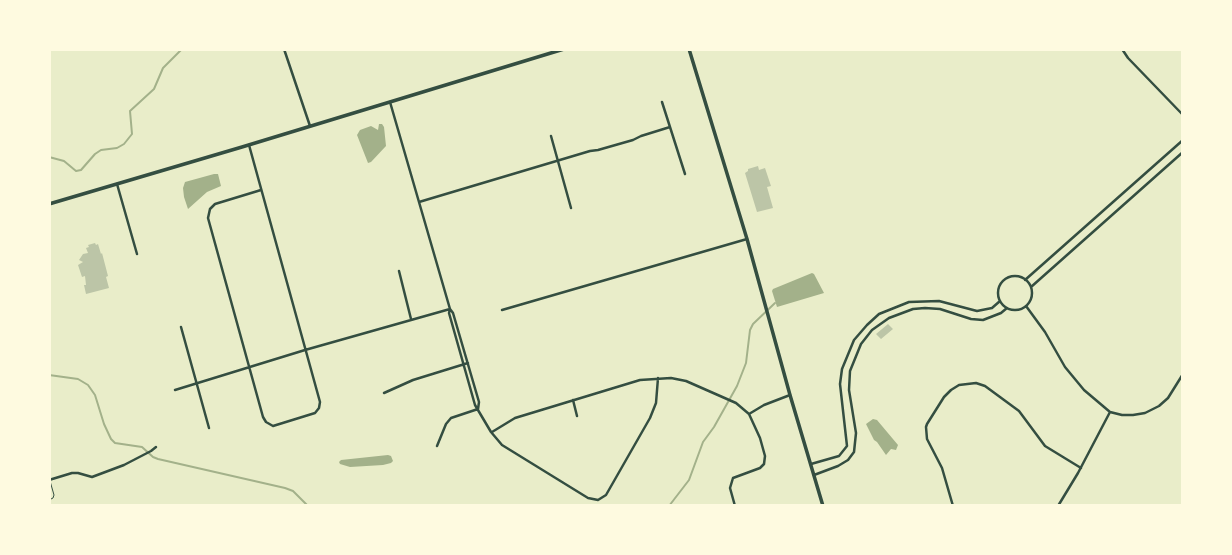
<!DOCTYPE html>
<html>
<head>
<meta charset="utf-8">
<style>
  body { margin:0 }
  #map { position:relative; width:1232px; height:555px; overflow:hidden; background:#e9edc9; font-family:Inter,sans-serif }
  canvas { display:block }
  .frame { position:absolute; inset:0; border:51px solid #fefae0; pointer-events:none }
</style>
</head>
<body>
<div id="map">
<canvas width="1232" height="555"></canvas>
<div class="frame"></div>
</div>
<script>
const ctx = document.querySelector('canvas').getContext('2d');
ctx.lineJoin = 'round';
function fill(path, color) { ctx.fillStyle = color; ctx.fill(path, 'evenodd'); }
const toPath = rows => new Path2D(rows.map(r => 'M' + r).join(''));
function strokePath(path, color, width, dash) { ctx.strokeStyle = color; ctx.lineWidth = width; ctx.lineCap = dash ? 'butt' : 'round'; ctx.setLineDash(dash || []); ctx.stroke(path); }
fill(toPath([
  [379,124,382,124,384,127,386,146,371,162,368,163,357,135,360,130,371,126,378,130],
  [214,174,218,174,221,186,207,192,188,209,184,197,183,188,185,182],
  [812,273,814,274,824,293,777,307,772,291,773,289],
  [873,419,877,420,898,445,896,450,891,449,886,455,877,442,874,440,866,424],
  [388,455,391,456,393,461,391,463,383,465,350,467,340,464,339,462,341,460]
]), '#a3b18a');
strokePath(toPath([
  [49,157,64,161,76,171,81,170,95,154,101,150,117,148,124,144,132,134,130,111,154,89,163,68,182,49],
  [49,375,78,379,88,385,95,395,104,424,111,439,115,443,142,447,153,457,158,459,285,488,293,491,308,506],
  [669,506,689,480,703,442,714,427,737,386,746,363,750,330,753,324,775,303]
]), '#a3b18a', 2);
fill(toPath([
  [758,166,759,170,765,168,771,186,767,187,773,208,757,212,745,173,748,171,748,169],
  [95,243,96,245,98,244,101,254,102,253,108,276,106,277,109,288,86,294,84,285,86,285,85,276,82,277,78,265,83,262,79,260,83,254,88,253,86,248,89,247,88,245],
  [888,324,893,329,881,339,876,334]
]), '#bcc5a7');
strokePath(toPath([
  [49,500,53,498,54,495,50,481]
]), '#344e41', 1);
strokePath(toPath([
  [284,49,310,126],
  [1122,49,1128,58,1183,115],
  [662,102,685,174],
  [551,136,571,208],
  [249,145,320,402,319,408,315,413,273,426,266,422,263,417,208,218,210,209,215,204,261,190],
  [117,184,137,254],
  [419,202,590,151,598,150,633,140,641,136,670,127],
  [399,271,411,319],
  '998 293a17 17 0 1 1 34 0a17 17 0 1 1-34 0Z',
  [1025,280,1183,140],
  [1031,287,1183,152],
  [1026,306,1045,332,1065,367,1084,390,1110,412,1122,415,1133,415,1145,413,1159,406,1168,398,1183,374],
  [502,310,747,239],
  [181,327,209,428],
  [175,390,305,350,450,309,390,102],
  [384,393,413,380,468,363],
  [573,400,577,416],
  [478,409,479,402,453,313,450,309,449,313,475,405,491,432,502,445,588,498,598,500,606,495,650,418,656,403,658,378],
  [749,414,764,405,790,395],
  [492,432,515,418,640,380,671,378,686,381,736,403,749,414,760,438,765,456,764,464,760,468,733,478,730,488,735,506],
  [437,446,446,424,451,418,478,409],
  [811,464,839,456,847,446,840,384,842,369,854,340,867,325,879,314,909,302,939,301,977,311,992,308,1000,301],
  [814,475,838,466,848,460,854,452,856,433,849,390,850,371,861,344,872,330,889,318,913,309,925,308,940,309,971,319,983,320,1001,313,1007,308],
  [49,480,72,473,78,473,92,477,124,465,151,451,156,447],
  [953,506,942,468,927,439,926,427,927,424,944,397,951,390,959,385,976,383,985,386,1019,411,1045,446,1081,468],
  [1058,506,1078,473,1110,412]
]), '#344e41', 2.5);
strokePath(toPath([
  [49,204,242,147,564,49]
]), '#344e41', 3.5);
strokePath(toPath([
  [689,49,747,239,790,395,823,506]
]), '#344e41', 3.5);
</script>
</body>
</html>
